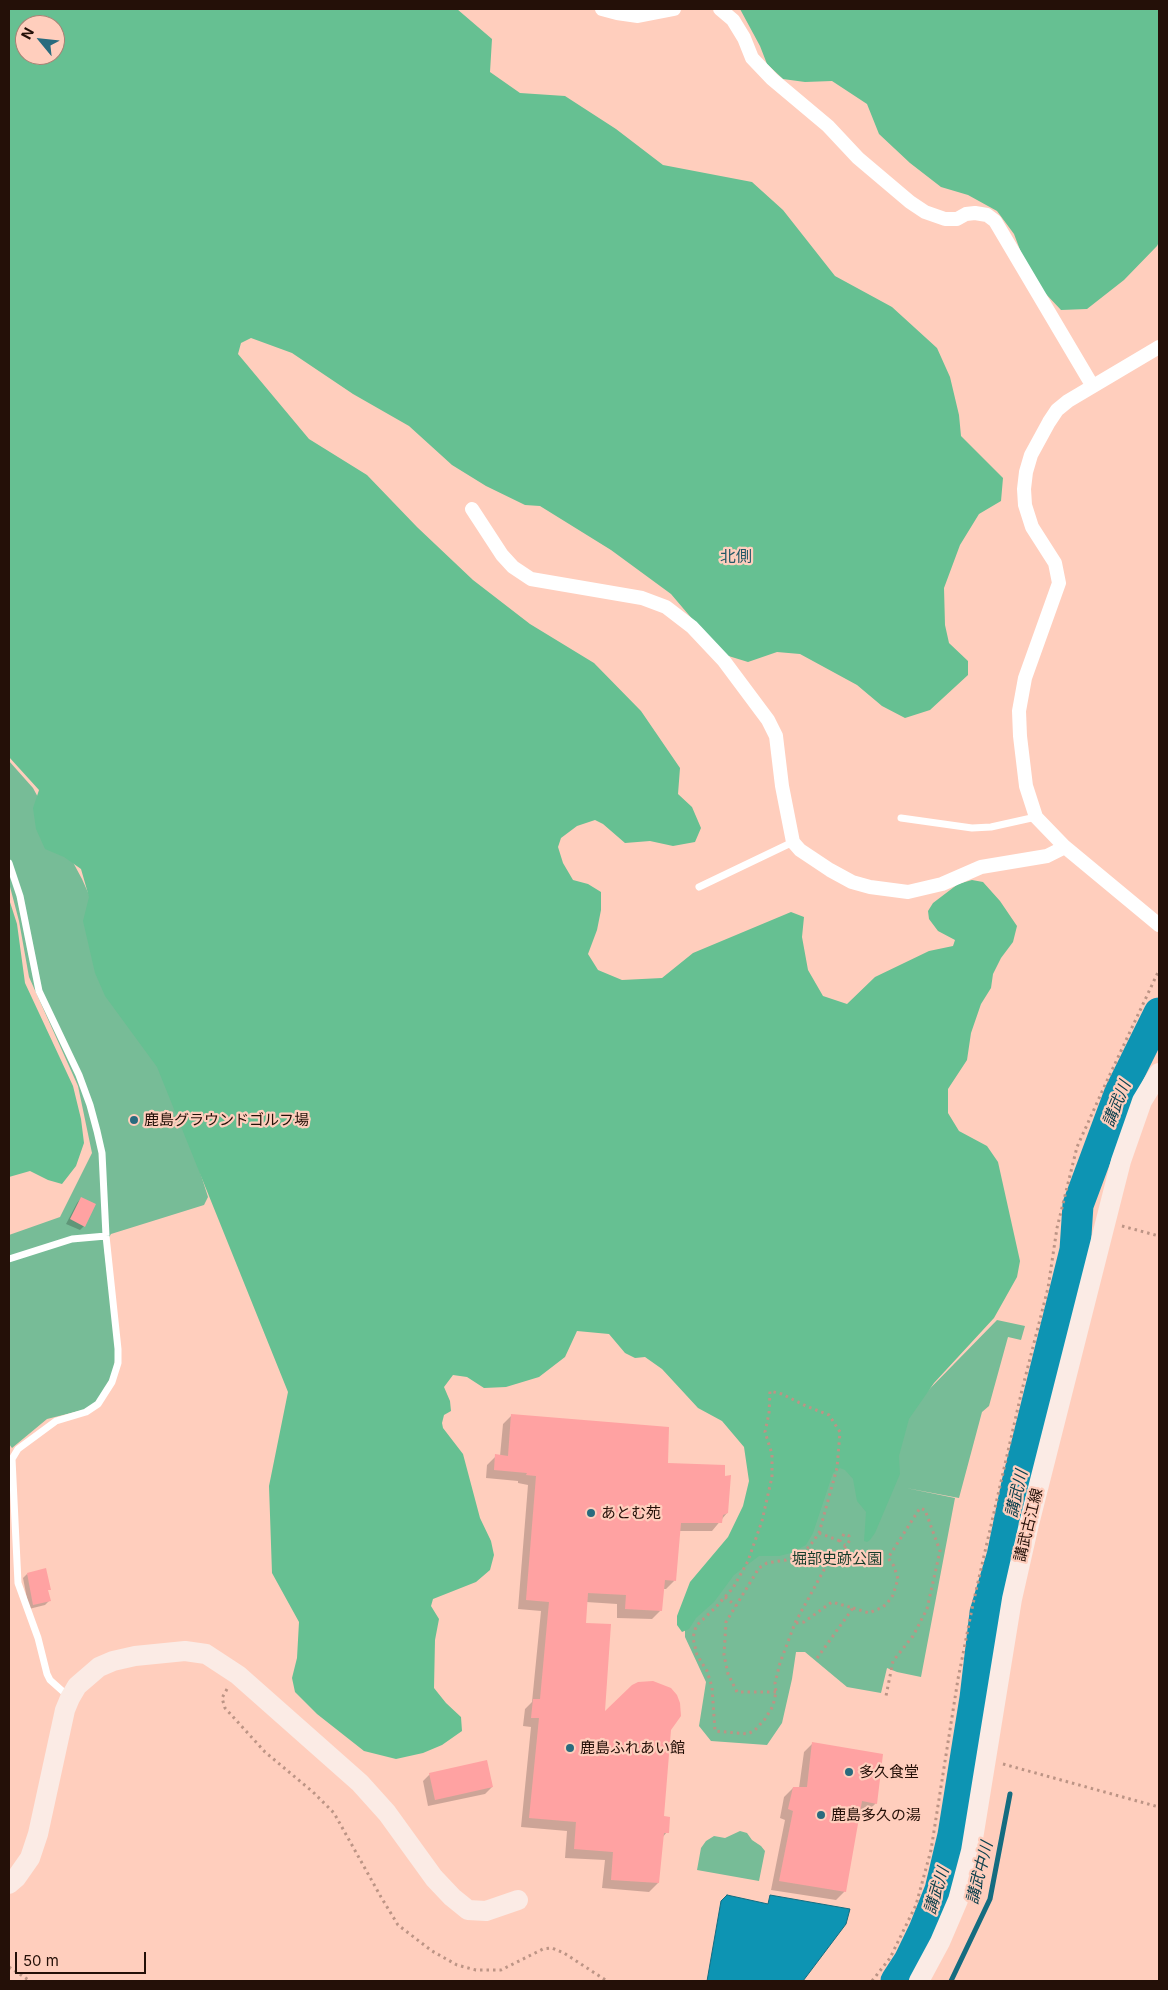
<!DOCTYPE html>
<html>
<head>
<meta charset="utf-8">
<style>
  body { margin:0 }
  #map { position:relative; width:1168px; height:1990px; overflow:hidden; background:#ffcebd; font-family:Inter,sans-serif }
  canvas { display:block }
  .frame { position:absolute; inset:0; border:10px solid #241008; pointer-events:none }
  .north { position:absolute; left:15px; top:15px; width:50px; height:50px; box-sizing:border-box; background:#ffcebd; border:1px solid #a78275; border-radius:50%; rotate:298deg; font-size:14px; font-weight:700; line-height:20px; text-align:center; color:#241008 }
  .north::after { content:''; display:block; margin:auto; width:18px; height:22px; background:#296b7e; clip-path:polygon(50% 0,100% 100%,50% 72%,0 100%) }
  .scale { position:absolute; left:15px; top:1952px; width:131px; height:22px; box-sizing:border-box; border:2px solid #241008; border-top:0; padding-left:6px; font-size:15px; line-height:18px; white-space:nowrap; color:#241008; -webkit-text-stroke:4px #ffcebd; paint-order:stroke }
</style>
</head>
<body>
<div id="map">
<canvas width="1168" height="1990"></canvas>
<div class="frame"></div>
<div class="north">N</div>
<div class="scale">50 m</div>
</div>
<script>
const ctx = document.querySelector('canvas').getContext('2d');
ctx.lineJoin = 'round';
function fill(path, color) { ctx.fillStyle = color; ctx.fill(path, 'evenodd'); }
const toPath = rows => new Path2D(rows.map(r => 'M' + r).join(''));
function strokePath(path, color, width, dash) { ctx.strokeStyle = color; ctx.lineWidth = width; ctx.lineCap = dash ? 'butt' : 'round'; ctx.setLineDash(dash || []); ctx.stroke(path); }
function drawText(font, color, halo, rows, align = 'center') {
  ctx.font = font + ' Inter,"Noto Sans JP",sans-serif'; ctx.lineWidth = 4.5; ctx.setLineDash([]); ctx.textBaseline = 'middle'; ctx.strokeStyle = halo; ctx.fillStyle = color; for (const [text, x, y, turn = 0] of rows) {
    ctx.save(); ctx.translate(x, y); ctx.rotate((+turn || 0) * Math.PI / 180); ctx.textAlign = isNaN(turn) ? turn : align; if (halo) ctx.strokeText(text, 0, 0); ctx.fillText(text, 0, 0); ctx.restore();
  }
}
fill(toPath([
  [9,761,33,788,82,879,169,1075,208,1197,204,1205,111,1234,104,1246,116,1351,114,1369,106,1389,97,1403,83,1410,47,1419,12,1448,9,1444,9,1235,60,1217,92,1153,78,1086,29,977,19,921,9,883],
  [997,1320,1025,1326,1021,1340,1008,1337,989,1406,982,1412,959,1498,906,1488,955,1498,921,1677,897,1672,887,1668,881,1693,847,1687,805,1652,796,1652,792,1679,782,1723,767,1745,711,1741,699,1726,706,1682,685,1637,685,1618,732,1544,910,1409],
  [740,1831,747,1833,752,1840,761,1846,765,1851,759,1881,697,1870,701,1848,706,1841,714,1836,725,1838]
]), '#77bc97');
fill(toPath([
  [9,9,457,9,492,39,490,72,520,93,565,96,616,129,663,165,752,182,783,210,835,276,892,307,937,348,950,377,959,415,961,436,1003,478,1001,501,979,514,960,545,944,588,945,625,949,643,968,661,968,675,930,710,905,718,882,706,857,685,800,654,777,652,748,662,722,654,671,594,611,550,540,506,525,505,486,486,452,465,409,426,353,394,292,353,251,338,241,343,238,354,309,439,367,475,417,527,473,580,530,624,594,663,641,711,680,768,678,794,692,807,701,828,695,842,673,846,650,841,625,843,603,824,595,820,577,826,561,838,558,847,563,863,573,880,588,884,601,892,601,910,597,930,588,954,598,970,622,980,662,978,693,953,791,912,804,917,802,937,808,970,823,996,847,1004,875,977,929,951,953,946,955,940,938,931,929,919,928,911,933,903,958,884,972,880,983,882,1000,901,1017,926,1013,942,1001,958,993,974,991,988,981,1004,971,1033,967,1060,948,1089,948,1113,959,1131,987,1146,998,1162,1020,1261,1017,1277,994,1318,934,1383,909,1419,899,1456,900,1474,875,1533,870,1540,867,1542,864,1541,866,1512,857,1501,853,1479,845,1470,840,1468,833,1473,813,1533,806,1545,791,1553,779,1556,759,1556,734,1575,714,1602,696,1618,689,1629,682,1632,677,1625,677,1616,690,1582,728,1537,743,1506,749,1481,744,1447,722,1421,698,1408,662,1369,645,1357,635,1358,625,1353,609,1334,577,1331,565,1357,539,1377,506,1387,484,1388,467,1377,453,1375,444,1387,450,1401,451,1411,444,1415,442,1423,443,1428,463,1454,480,1518,491,1541,494,1555,490,1570,476,1582,433,1599,431,1606,439,1619,435,1640,434,1688,446,1703,461,1717,462,1731,442,1745,423,1753,396,1759,364,1751,317,1714,295,1692,292,1678,297,1658,299,1622,272,1573,269,1486,288,1392,157,1067,105,996,95,973,83,921,89,897,81,869,64,857,45,849,36,829,33,808,39,790,9,757],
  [25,25,55,25,55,55,25,55],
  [740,9,1159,9,1159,242,1157,246,1124,280,1087,309,1061,310,1044,292,1025,263,1014,234,997,211,968,195,941,187,910,163,879,134,867,104,832,81,805,82,783,79,767,64,760,46],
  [9,899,17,924,25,983,73,1086,81,1119,84,1143,76,1166,62,1184,48,1180,30,1171,9,1177]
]), '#66c092');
const water = toPath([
  [727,1895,768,1904,770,1895,850,1909,846,1924,803,1981,707,1981,721,1901,727,1895]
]);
fill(water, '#0d94b3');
strokePath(water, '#146c80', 1);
fill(toPath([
  [81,1198,84,1226,80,1230,66,1224,77,1203],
  [512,1415,667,1464,727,1513,712,1531,679,1531,675,1580,666,1589,663,1589,661,1610,652,1619,617,1618,617,1604,586,1602,584,1624,604,1714,670,1729,663,1817,667,1832,662,1838,658,1883,649,1892,602,1888,605,1860,565,1858,567,1831,521,1827,531,1727,523,1726,525,1709,532,1702,541,1611,518,1609,528,1485,518,1483,518,1481,486,1478,487,1465,496,1456,500,1456,503,1424],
  [27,1574,49,1589,47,1591,49,1601,45,1605,29,1609,23,1578],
  [813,1743,876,1803,867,1812,859,1811,845,1891,836,1900,771,1890,785,1820,780,1818,784,1797,793,1788,799,1788,804,1752],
  [430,1774,492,1787,485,1794,428,1806,423,1781]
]), '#0003');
strokePath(toPath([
  [951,1981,990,1899,1010,1794]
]), '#146c80', 5);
strokePath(toPath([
  [896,1981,909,1961,924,1930,940,1890,953,1835,975,1698,985,1613,1002,1556,1017,1483,1075,1250,1078,1205,1120,1092,1159,1013]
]), '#0d94b3', 31);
fill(toPath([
  [81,1197,96,1204,85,1227,70,1219],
  [511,1414,669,1427,668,1463,725,1465,725,1476,731,1475,728,1513,723,1515,722,1523,681,1523,676,1581,665,1580,662,1611,625,1609,626,1595,588,1593,586,1623,611,1624,605,1711,632,1685,638,1682,653,1681,671,1688,677,1695,680,1703,681,1716,671,1730,664,1816,670,1817,669,1833,664,1833,659,1883,611,1880,613,1852,574,1849,576,1822,529,1818,539,1718,531,1718,533,1699,540,1699,549,1602,526,1600,536,1476,526,1475,527,1473,494,1470,495,1454,508,1456],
  [46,1568,51,1590,48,1590,51,1601,33,1605,27,1573],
  [812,1742,883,1754,877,1804,862,1801,846,1892,779,1881,793,1811,788,1809,793,1787,807,1787],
  [487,1760,493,1787,435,1800,429,1773]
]), '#ffa2a2');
strokePath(toPath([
  [1122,1226,1159,1236],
  [819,1533,840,1541],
  [725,1597,736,1606],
  [853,1608,869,1613,883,1607,888,1602,893,1595,898,1579,894,1566,888,1558,920,1508,925,1510,940,1551,927,1609,913,1636,893,1661,886,1696],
  [796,1623,804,1622,832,1602,853,1608,815,1661],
  [227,1689,222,1698,225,1708,265,1752,313,1792,334,1813,381,1897,398,1925,432,1951,457,1965,476,1970,501,1970,543,1949,552,1948,564,1953,607,1981],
  [776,1692,737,1692,728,1674,724,1655,726,1622,759,1568,767,1563,786,1560,801,1553,809,1547,819,1533,837,1468,840,1432,829,1415,806,1406,782,1394,770,1391,769,1413,765,1432,772,1454,772,1477,762,1521,748,1561,733,1588,715,1608,696,1626,693,1638,697,1655,707,1671,712,1687,715,1731,748,1734,755,1730,765,1719,773,1706,776,1692,775,1683,780,1663,795,1623,831,1557,843,1550,850,1540,849,1536,844,1534,840,1541,845,1545],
  [1003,1764,1159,1807],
  [9,1967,30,1981],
  [872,1981,890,1958,916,1905,931,1850,958,1679,973,1604,1022,1390,1048,1288,1057,1228,1077,1147,1105,1085,1159,970]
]), '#bc9485', 3, [2.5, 4]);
strokePath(toPath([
  [901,818,972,828,991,827,1036,817],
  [9,863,20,896,39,991,79,1075,90,1105,97,1131,102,1153,106,1236,118,1349,118,1363,112,1382,98,1404,86,1412,56,1421,18,1449,12,1459,18,1583,38,1638,47,1674,50,1680,68,1696],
  [699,887,793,842],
  [9,1259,72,1239,106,1236]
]), '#fff', 7);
strokePath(toPath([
  [602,9,617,13,638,16,674,9],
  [720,9,733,20,744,38,752,58,772,79,828,126,858,158,910,202,925,212,945,219,957,219,966,214,975,213,987,215,995,221,1092,385],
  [1159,347,1068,401,1057,410,1049,422,1031,455,1026,472,1024,489,1025,505,1032,527,1055,563,1059,583,1025,678,1019,711,1020,736,1026,786,1036,817,1065,847,1159,925],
  [472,509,502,555,513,567,531,579,642,598,666,607,692,627,724,661,768,720,776,736,782,786,793,842,800,850,830,870,852,882,870,887,908,892,942,884,981,867,1047,856,1065,847]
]), '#fff', 14);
strokePath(toPath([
  [9,1884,16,1878,30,1858,38,1834,65,1710,70,1698,77,1686,99,1667,113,1661,135,1656,185,1651,206,1654,238,1675,360,1783,387,1813,434,1878,452,1897,468,1910,486,1911,518,1900],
  [919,1981,940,1942,958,1900,971,1851,1012,1599,1029,1524,1121,1161,1142,1101,1159,1073]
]), '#fbebe5', 20);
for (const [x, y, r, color] of [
  [134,1120,5,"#296b7e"],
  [591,1513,5,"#296b7e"],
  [570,1748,5,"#296b7e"],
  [849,1772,5,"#296b7e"],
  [821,1815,5,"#296b7e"]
]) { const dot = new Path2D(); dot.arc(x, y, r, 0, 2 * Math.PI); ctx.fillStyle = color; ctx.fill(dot); strokePath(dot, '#ffcebd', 2); }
drawText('15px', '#241008', '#ffcebd', [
  ["鹿島グラウンドゴルフ場",144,1120],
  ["あとむ苑",601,1513],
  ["鹿島ふれあい館",580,1748],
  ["多久食堂",859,1772],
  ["鹿島多久の湯",831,1815]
], 'left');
drawText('15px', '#241008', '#ffcebd', [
  ["講武古江線",1029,1525,-76]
]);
drawText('15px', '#163d2b', '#ffcebd', [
  ["堀部史跡公園",837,1559]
]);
drawText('16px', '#245867', '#ffcebd', [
  ["北側",736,557]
]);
drawText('italic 16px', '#0a3e4b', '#ffcebd', [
  ["講武川",1117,1104,-68],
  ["講武川",1017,1494,-77],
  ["講武中川",980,1873,-76],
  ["講武川",937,1891,-73]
]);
</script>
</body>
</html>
